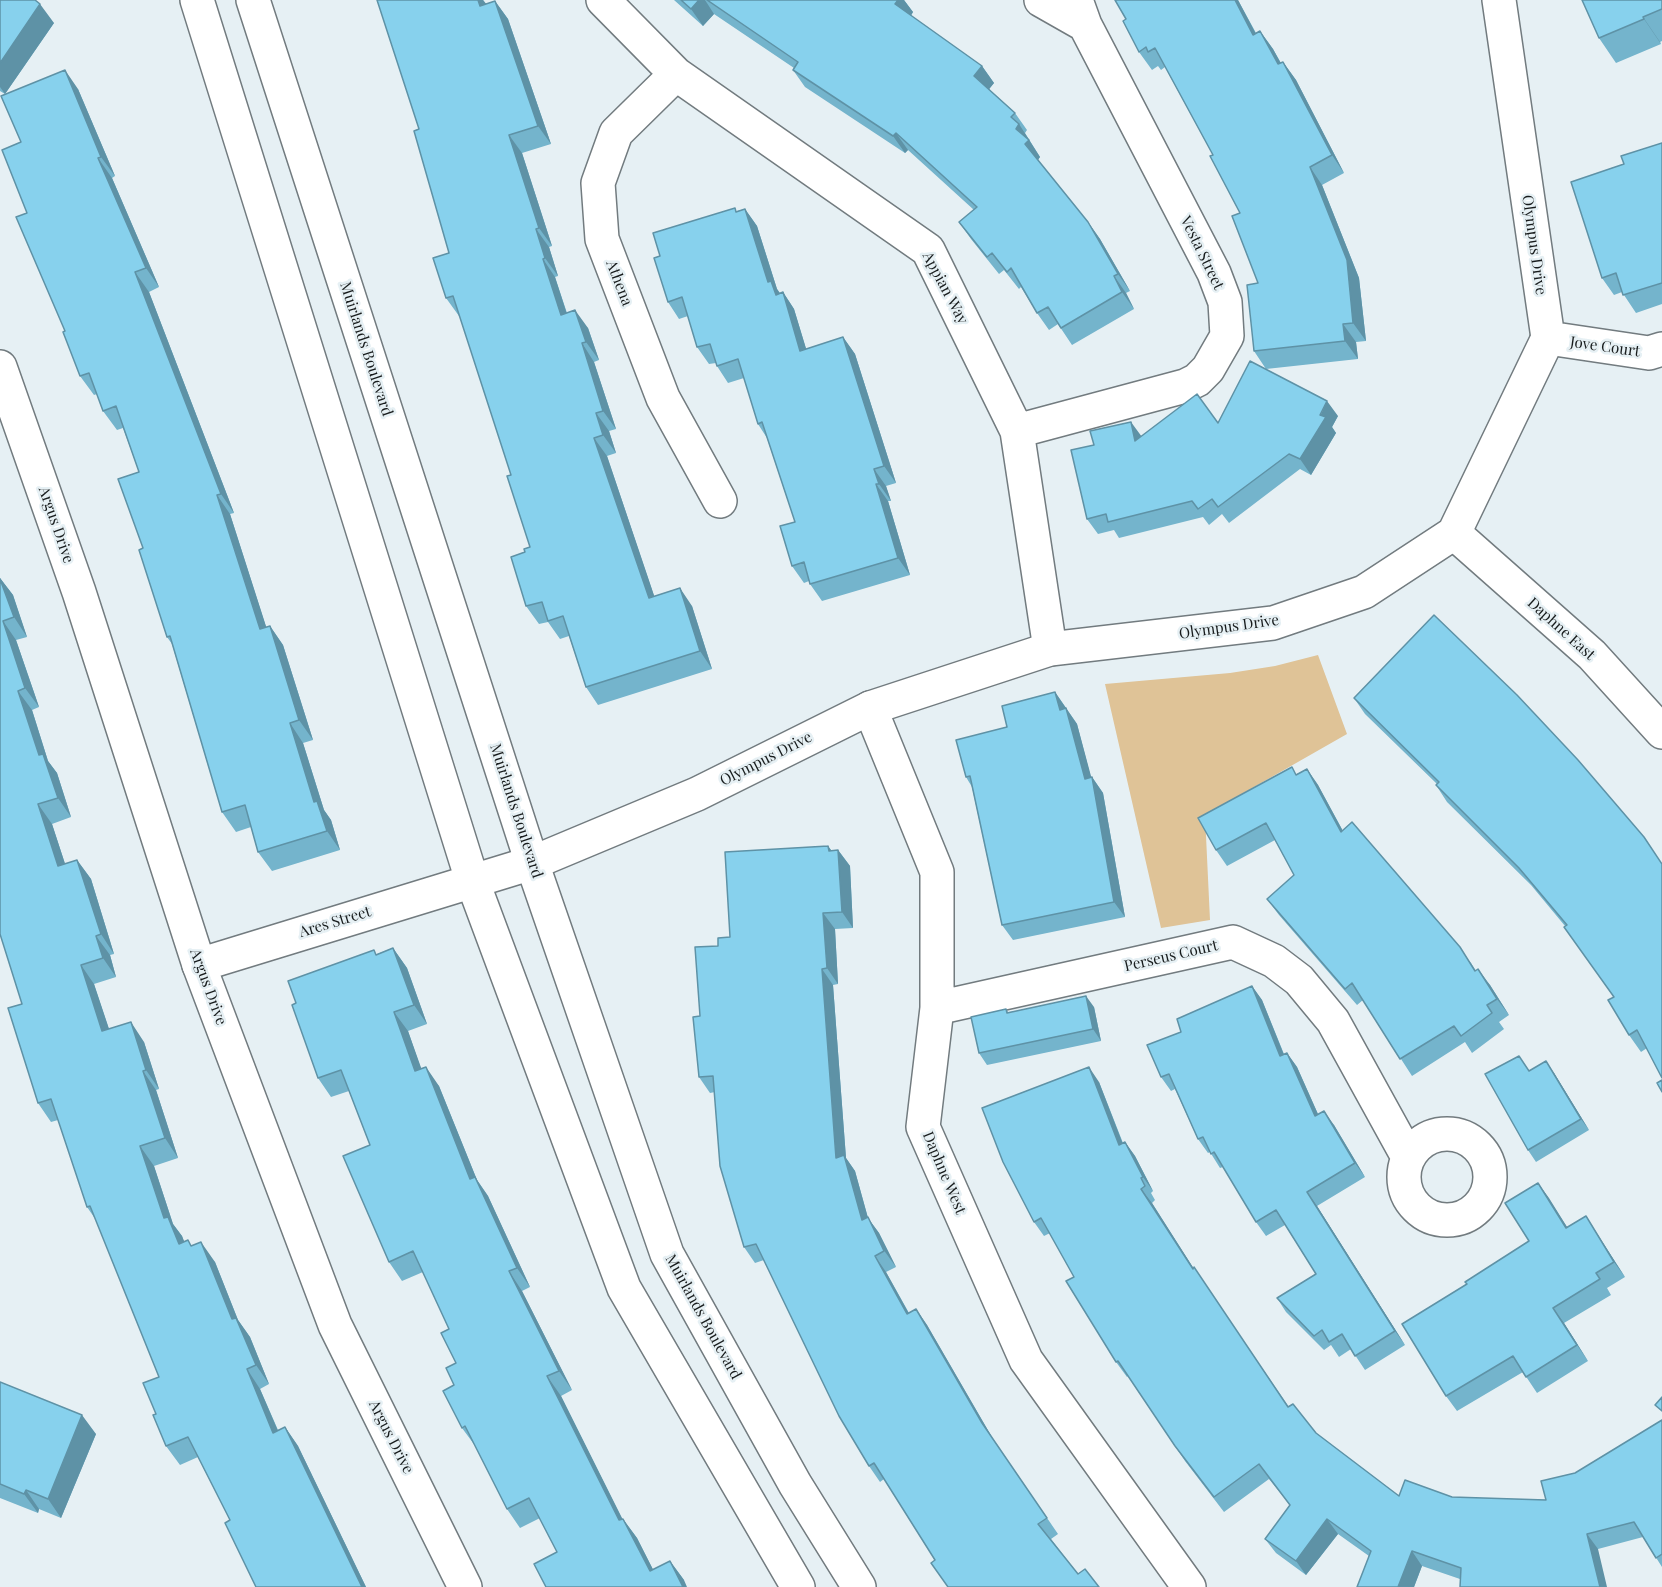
<!DOCTYPE html>
<html>
<head>
<meta charset="utf-8">
<style>
  body { margin:0 }
  canvas { display:block; background:#e6f0f4 }
</style>
</head>
<body>
<canvas width="1662" height="1587"></canvas>
<script>
const ctx = document.querySelector('canvas').getContext('2d');
ctx.lineJoin = 'round';
function fill(path, color) { ctx.fillStyle = color; ctx.fill(path, 'evenodd'); }
const toPath = rows => new Path2D(rows.map(r => 'M' + r).join(''));
function strokePath(path, color, width, dash) { ctx.strokeStyle = color; ctx.lineWidth = width; ctx.lineCap = dash ? 'butt' : 'round'; ctx.setLineDash(dash || []); ctx.stroke(path); }
function drawText(font, color, halo, rows, align = 'center') {
  ctx.font = font + ' "Playfair Display",serif'; ctx.lineWidth = 5; ctx.setLineDash([]); ctx.textBaseline = 'middle'; ctx.strokeStyle = halo; ctx.fillStyle = color; for (const [text, x, y, turn = 0] of rows) {
    ctx.save(); ctx.translate(x, y); ctx.rotate((+turn || 0) * Math.PI / 180); ctx.textAlign = isNaN(turn) ? turn : align; if (halo) ctx.strokeText(text, 0, 0); ctx.fillText(text, 0, 0); ctx.restore();
  }
}
fill(toPath([
  [1318,655,1347,734,1205,815,1210,920,1161,928,1105,684,1230,673,1275,666]
]), '#dfc397');
const minor = toPath([
  [603,0,676,74,928,250,1017,431,1050,649],
  [1041,0,1085,25],
  [1499,0,1548,338,1649,353,1662,349],
  [676,74,616,133,598,183,602,239,663,398,720,501],
  [0,367,79,592,199,965,335,1325,465,1587],
  [1017,431,1185,386,1197,380,1208,369,1227,336,1225,302,1214,273,1085,25,1076,0],
  [1454,533,1592,655,1662,732],
  [870,708,937,872,937,1008,923,1127,1026,1360,1189,1587],
  [937,1008,1233,942,1274,961,1299,980,1333,1021,1408,1157],
  '1404 1177a43 43 0 1 1 86 0a43 43 0 1 1-86 0Z'
]);
const tertiary = toPath([
  [199,965,532,863,697,794,870,708,1050,649,1273,623,1364,592,1454,533,1548,338]
]);
const secondary = toPath([
  [197,0,472,880,624,1288,798,1587],
  [253,0,532,863,667,1254,795,1484,859,1587]
]);
strokePath(minor, '#727b7f', 36);
strokePath(tertiary, '#727b7f', 36);
strokePath(secondary, '#727b7f', 36);
strokePath(minor, '#fff', 33);
strokePath(tertiary, '#fff', 33);
strokePath(secondary, '#fff', 33);
fill(toPath([
  [0,0,54,23,5,94,78,89,115,176,112,178,159,287,149,292,234,513,230,514,266,627,270,626,283,645,313,740,303,743,324,810,331,820,340,850,272,871,258,852,251,827,236,832,222,812,172,644,167,637,143,548,139,472,123,428,117,430,103,411,97,394,94,395,80,376,27,213,21,142,5,94,0,91],
  [377,0,483,0,486,4,495,1,508,19,551,144,522,153,552,246,549,247,558,276,555,277,567,313,588,328,599,360,594,362,616,429,609,431,616,453,607,456,654,596,692,606,712,669,598,705,586,687,569,636,560,639,548,622,539,624,526,606,525,552,530,547,511,475,460,316,459,316,446,298,449,253,419,129],
  [674,0,904,0,913,12,911,16,982,66,994,83,989,89,1015,113,1027,130,1025,133,1040,157,1038,160,1088,222,1100,239,1130,291,1126,293,1134,309,1072,345,1058,324,1049,330,1037,313,1021,287,1019,289,1004,270,999,274,971,239,959,222,974,210,908,150,905,153,805,87,793,70,794,68,714,14,703,26],
  [1115,0,1238,0,1256,33,1260,31,1273,49,1281,63,1283,62,1296,80,1344,173,1322,185,1359,278,1366,341,1356,342,1358,359,1266,369,1254,351,1258,283,1240,213,1213,155,1165,67,1161,70,1158,66,1152,70,1139,52,1126,19],
  [1662,0,1662,41,1660,42,1661,44,1616,63,1599,38],
  [1662,143,1662,304,1636,313,1622,292,1614,295,1602,278,1624,164],
  [745,209,757,226,777,289,780,293,783,292,794,309,806,349,843,337,855,354,896,483,886,486,891,501,888,501,910,575,822,601,810,584,809,581,804,583,792,566,795,522,767,438,758,424,744,378,728,383,717,366,716,363,709,364,697,347,688,316,679,319,668,302,660,256,737,211],
  [1338,416,1332,427,1336,433,1311,475,1300,469,1229,523,1222,514,1209,525,1203,517,1119,538,1114,530,1098,534,1087,519,1141,437,1218,423],
  [0,578,13,595,27,637,16,640,39,707,32,710,48,761,57,773,71,817,52,824,65,864,77,860,91,879,114,954,110,955,116,977,94,984,109,1029,144,1042,159,1089,156,1090,178,1158,154,1166,173,1224,182,1236,184,1242,192,1246,215,1262,238,1320,250,1337,269,1384,260,1389,278,1430,285,1427,298,1446,366,1587,256,1587,230,1520,198,1457,180,1465,166,1446,156,1414,159,1377,96,1220,87,1207,58,1120,51,1122,38,1103,22,1004],
  [1434,615,1647,1048,1641,1052,1629,1035,1614,997,1565,926,1531,885,1447,802,1436,785,1437,784,1365,714,1354,698],
  [1055,692,1077,724,1091,778,1092,777,1103,793,1125,917,1013,940,1002,925,972,787,966,777,1007,727],
  [1307,769,1318,785,1343,831,1471,963,1476,971,1490,985,1509,1015,1499,1022,1504,1029,1472,1053,1465,1042,1412,1076,1363,1000,1357,1005,1279,915,1267,899,1294,875,1275,840,1227,866,1216,850,1297,774],
  [828,846,831,850,838,850,850,866,853,928,835,929,838,984,833,985,846,1158,855,1171,868,1218,879,1233,896,1267,886,1272,909,1313,916,1309,927,1325,993,1439,1058,1534,1051,1539,1078,1574,1099,1587,935,1560,884,1479,880,1482,869,1466,764,1260,755,1263,744,1247,715,1092,710,1093,699,1077,700,1016,718,946,730,937],
  [393,948,407,968,427,1024,408,1031,421,1069,439,1086,477,1180,488,1196,530,1287,522,1291,572,1390,561,1396,622,1519,623,1519,637,1538,653,1570,670,1561,684,1580,557,1552,540,1518,520,1528,507,1509,476,1447,462,1428,454,1385,456,1363,449,1329,423,1272,402,1281,389,1262,370,1145,349,1091,331,1097,318,1078,296,1003,377,954],
  [1252,986,1262,1000,1284,1054,1287,1053,1297,1067,1318,1114,1334,1125,1365,1177,1317,1206,1405,1345,1365,1370,1351,1349,1339,1357,1331,1345,1324,1350,1286,1312,1277,1298,1316,1274,1285,1225,1266,1236,1256,1222,1223,1167,1220,1168,1210,1152,1208,1153,1198,1139,1175,1089,1171,1091,1161,1077,1181,1032],
  [1094,1007,1101,1041,987,1065,979,1053,1006,1009,1008,1012],
  [1530,1071,1554,1073,1589,1130,1536,1162,1528,1150],
  [1099,1082,1123,1143,1125,1142,1135,1156,1153,1191,1151,1193,1155,1200,1152,1203,1193,1268,1289,1407,1316,1433,1399,1496,1546,1500,1575,1473,1662,1420,1662,1567,1643,1537,1598,1549,1460,1579,1422,1566,1414,1587,1357,1587,1369,1556,1338,1534,1306,1575,1276,1553,1265,1539,1290,1505,1269,1479,1224,1512,1185,1461,1128,1376,1127,1377,1116,1362,1074,1277,1050,1233,1044,1236,1034,1222],
  [1538,1183,1567,1227,1586,1216,1596,1232,1625,1277,1607,1288,1611,1295,1564,1323,1588,1361,1537,1393,1523,1372,1457,1411,1446,1396,1467,1284,1529,1241],
  [0,1382,96,1434,61,1518,39,1509,38,1513,0,1498]
]), '#74b4cc');
fill(toPath([
  [478,0,483,0,487,5,480,6],
  [699,0,705,0,714,14,703,26,691,9],
  [898,0,904,0,913,12,907,21,895,4],
  [1235,0,1238,0,1266,53,1253,35],
  [495,1,508,19,551,144,538,126],
  [40,4,54,23,5,94,0,87,0,63],
  [1643,17,1660,42,1661,44,1644,19],
  [1260,31,1273,49,1291,82,1278,64],
  [1283,62,1296,80,1344,173,1332,155],
  [982,66,994,83,986,93,974,76],
  [65,70,78,89,115,176,101,157],
  [1019,124,1040,157,1037,161,1016,129],
  [896,133,908,150,905,153,893,136],
  [509,135,522,153,552,246,539,228],
  [98,158,112,178,159,287,146,268],
  [1310,167,1322,185,1359,278,1366,341,1353,323],
  [745,209,757,226,777,289,783,298,776,295,768,282],
  [1088,222,1100,239,1130,291,1118,274],
  [536,229,549,247,558,276,545,258],
  [543,259,555,277,573,333,561,315],
  [135,272,149,292,234,513,221,494],
  [1114,276,1126,293,1134,309,1122,292],
  [783,292,794,309,812,368,800,351],
  [575,310,588,328,599,360,586,342],
  [1343,324,1356,342,1358,359,1345,341],
  [843,337,855,354,896,483,884,466],
  [582,343,594,362,616,429,603,411],
  [1327,401,1338,416,1332,427,1336,433,1311,475,1300,459],
  [596,413,609,431,616,453,603,435],
  [1131,422,1142,437,1135,441],
  [594,438,607,456,661,616,649,598],
  [874,469,886,486,891,501,879,484],
  [876,484,888,501,910,575,898,558],
  [217,495,230,514,273,648,260,629],
  [0,578,13,595,27,637,14,617],
  [680,588,692,606,712,669,700,651],
  [3,621,16,640,39,707,25,688],
  [270,626,283,645,313,740,299,720],
  [18,691,32,710,48,761,57,773,71,817,58,798,39,755],
  [1055,692,1077,724,1095,791,1092,777,1103,793,1125,917,1114,902,1085,779,1060,710],
  [290,723,303,743,324,810,331,820,340,850,327,831,314,802],
  [1307,769,1318,785,1352,848,1341,832],
  [38,804,52,824,72,885,58,866],
  [828,846,839,861,838,850,850,866,853,928,842,912],
  [77,860,91,879,114,954,101,934],
  [823,913,835,929,838,984,827,968],
  [96,936,110,955,116,977,103,958],
  [393,948,407,968,427,1024,414,1005],
  [81,965,94,984,116,1050,102,1031],
  [822,969,833,985,846,1158,855,1171,868,1218,879,1233,896,1267,862,1220,836,1158],
  [1478,969,1490,985,1509,1015,1497,999],
  [1252,986,1262,1000,1290,1070,1280,1056],
  [1086,996,1094,1007,1101,1041,1093,1029],
  [394,1012,408,1031,429,1090,415,1071],
  [131,1022,144,1042,159,1089,146,1070],
  [1287,1053,1297,1067,1325,1130,1315,1116],
  [1546,1061,1554,1073,1589,1130,1581,1119],
  [426,1067,439,1086,477,1180,488,1196,530,1287,517,1268,470,1179],
  [1089,1067,1099,1082,1129,1160,1119,1145],
  [143,1071,156,1090,178,1158,165,1138],
  [1324,1111,1334,1125,1365,1177,1355,1163],
  [1125,1142,1135,1156,1153,1191,1143,1177],
  [140,1146,154,1166,173,1224,182,1236,193,1263,179,1244,164,1218],
  [1538,1183,1549,1198,1577,1243,1566,1228],
  [1141,1189,1152,1203,1203,1283,1193,1269],
  [1307,1192,1317,1206,1405,1345,1395,1331],
  [1586,1216,1596,1232,1625,1277,1614,1262],
  [201,1242,215,1262,238,1320,250,1337,269,1384,256,1365,232,1319],
  [875,1256,886,1272,918,1330,907,1314],
  [509,1271,522,1291,572,1390,559,1371],
  [1553,1308,1564,1323,1588,1361,1577,1345],
  [916,1309,927,1325,993,1439,1058,1534,982,1423],
  [247,1369,260,1389,287,1452,273,1433],
  [547,1376,561,1396,633,1540,619,1520],
  [82,1415,96,1434,61,1518,48,1499],
  [285,1427,298,1446,366,1587,362,1587],
  [26,1490,39,1509,38,1513,24,1494],
  [623,1519,637,1538,662,1587,650,1571],
  [1327,1519,1338,1534,1306,1575,1296,1561],
  [1587,1534,1598,1549,1607,1587,1600,1587],
  [1412,1551,1422,1566,1414,1587,1398,1587],
  [670,1561,684,1580,687,1587,683,1587]
]), '#5e92a6');
const building = toPath([
  [0,0,35,0,40,4,0,63,0,0],
  [377,0,478,0,480,6,495,1,538,126,509,135,539,228,536,229,545,258,543,259,561,315,575,310,586,342,582,343,603,411,596,413,603,435,594,438,649,598,680,588,700,651,586,687,563,616,548,621,542,602,526,606,511,557,525,552,524,549,530,547,507,476,511,475,453,296,446,298,433,258,449,253,414,131,419,129,377,0],
  [681,0,699,0,691,9,681,0],
  [707,0,898,0,895,4,982,66,974,76,1015,113,1011,117,1019,124,1016,129,1029,140,1025,144,1088,222,1118,274,1114,276,1122,292,1061,328,1048,307,1037,313,1011,268,1007,272,992,253,987,257,959,222,977,207,896,133,893,136,793,70,798,62,707,0],
  [1115,0,1235,0,1253,35,1260,31,1278,64,1283,62,1332,155,1310,167,1347,260,1353,323,1343,324,1345,341,1254,351,1247,285,1258,283,1232,216,1240,213,1210,156,1213,155,1155,48,1148,52,1146,47,1139,52,1123,21,1126,19,1115,0],
  [1582,0,1662,0,1662,9,1643,17,1644,19,1599,38,1582,0],
  [65,70,101,157,98,158,146,268,135,272,221,494,217,495,260,629,270,626,299,720,290,723,314,802,317,801,327,831,258,852,245,805,222,812,170,636,167,637,139,550,143,548,118,479,139,472,116,406,103,411,89,373,80,376,63,332,65,331,16,217,27,213,2,150,21,142,1,96,65,70],
  [1662,143,1662,283,1623,295,1616,273,1602,278,1571,182,1624,164,1621,156,1662,143],
  [735,208,736,212,745,209,768,282,771,281,776,295,783,292,800,351,843,337,884,466,874,469,879,484,876,484,898,558,810,584,804,562,792,566,780,526,795,522,762,422,758,424,738,359,717,366,710,344,697,347,682,297,668,302,654,258,660,256,653,233,735,208],
  [1250,361,1327,401,1320,415,1326,417,1300,459,1289,454,1218,507,1212,499,1198,509,1192,501,1108,522,1106,514,1087,519,1071,450,1094,445,1090,431,1131,422,1135,441,1197,394,1218,423,1250,361],
  [0,579,14,617,3,621,25,688,18,691,39,755,43,754,58,798,38,804,58,866,77,860,101,934,96,936,103,958,81,965,102,1031,131,1022,146,1070,143,1071,165,1138,140,1146,164,1218,168,1217,179,1244,188,1240,191,1246,201,1242,232,1319,236,1318,256,1365,247,1369,273,1433,285,1427,362,1587,256,1587,225,1523,230,1520,188,1437,166,1446,153,1415,156,1414,143,1383,159,1377,90,1206,87,1207,51,1099,38,1103,8,1008,22,1004,0,934,0,579],
  [1434,615,1517,695,1578,760,1644,837,1662,864,1662,1078,1637,1030,1629,1035,1608,1000,1614,997,1564,927,1567,925,1519,868,1436,785,1439,782,1354,698,1434,615],
  [1055,692,1060,710,1066,708,1085,779,1092,777,1114,902,1002,925,970,776,966,777,956,740,1007,727,1002,706,1055,692],
  [1292,767,1296,775,1307,769,1341,832,1352,822,1460,947,1475,971,1478,969,1497,999,1487,1005,1492,1013,1461,1036,1454,1026,1400,1059,1352,983,1345,989,1267,899,1294,875,1266,823,1216,850,1198,818,1292,767],
  [828,846,829,851,838,850,842,912,823,913,827,968,822,969,836,1158,844,1155,862,1220,868,1217,884,1251,875,1256,907,1314,916,1309,982,1423,1047,1518,1038,1524,1078,1574,1085,1569,1099,1587,948,1587,931,1563,935,1560,874,1463,869,1466,839,1416,756,1244,744,1247,720,1166,713,1076,699,1077,693,1017,700,1016,695,947,718,946,718,938,730,937,725,852,828,846],
  [393,948,414,1005,394,1012,415,1071,426,1067,470,1179,475,1177,517,1268,509,1271,559,1371,547,1376,619,1520,623,1519,650,1571,670,1561,683,1587,546,1587,534,1564,557,1552,529,1498,507,1509,465,1426,462,1428,443,1391,454,1385,446,1368,456,1363,441,1333,449,1329,413,1251,389,1262,343,1156,370,1145,341,1070,318,1078,292,1005,296,1003,288,981,374,950,376,955,393,948],
  [1252,986,1280,1056,1287,1053,1315,1116,1324,1111,1355,1163,1307,1192,1395,1331,1355,1356,1342,1334,1329,1342,1322,1330,1314,1336,1277,1298,1316,1274,1276,1210,1256,1222,1214,1152,1211,1154,1203,1137,1198,1139,1169,1074,1161,1077,1147,1045,1181,1032,1177,1019,1252,986],
  [1086,996,1093,1029,979,1053,971,1017,1006,1009,1007,1013,1086,996],
  [1519,1056,1529,1071,1546,1061,1581,1119,1528,1150,1485,1074,1519,1056],
  [1089,1067,1119,1145,1125,1142,1143,1177,1141,1178,1145,1186,1141,1189,1193,1269,1194,1267,1288,1407,1293,1404,1316,1433,1399,1496,1405,1480,1452,1497,1546,1500,1541,1481,1575,1473,1662,1420,1662,1554,1656,1558,1634,1522,1587,1534,1600,1587,1460,1587,1461,1568,1412,1551,1398,1587,1357,1587,1371,1551,1327,1519,1296,1561,1265,1539,1290,1505,1259,1464,1214,1497,1175,1446,1118,1361,1116,1362,1066,1281,1074,1277,1041,1218,1034,1222,1003,1162,982,1108,1089,1067],
  [1662,1080,1662,1092,1657,1083,1662,1080],
  [1538,1183,1566,1228,1586,1216,1614,1262,1596,1273,1600,1279,1553,1308,1577,1345,1526,1377,1513,1356,1446,1396,1402,1324,1467,1284,1465,1282,1529,1241,1505,1203,1538,1183],
  [0,1382,82,1415,48,1499,26,1490,24,1494,0,1484,0,1382],
  [1662,1397,1662,1411,1655,1405,1662,1397]
]);
fill(building, '#87d1ed');
strokePath(building, '#5e92a6', 1.5);
drawText('15px', '#171b1c', '#e6f0f4', [
  ["Olympus Drive",1534,245,82],
  ["Vesta Street",1202,253,64],
  ["Athena",619,283,69],
  ["Appian Way",945,288,62],
  ["Jove Court",1605,347,8],
  ["Muirlands Boulevard",366,349,72],
  ["Argus Drive",56,525,71],
  ["Olympus Drive",1229,627,-8],
  ["Daphne East",1561,629,42],
  ["Olympus Drive",766,759,-27],
  ["Muirlands Boulevard",516,811,72],
  ["Ares Street",335,922,-17],
  ["Perseus Court",1171,956,-13],
  ["Argus Drive",208,987,70],
  ["Daphne West",944,1173,67],
  ["Muirlands Boulevard",703,1317,61],
  ["Argus Drive",391,1437,63]
]);
</script>
</body>
</html>
